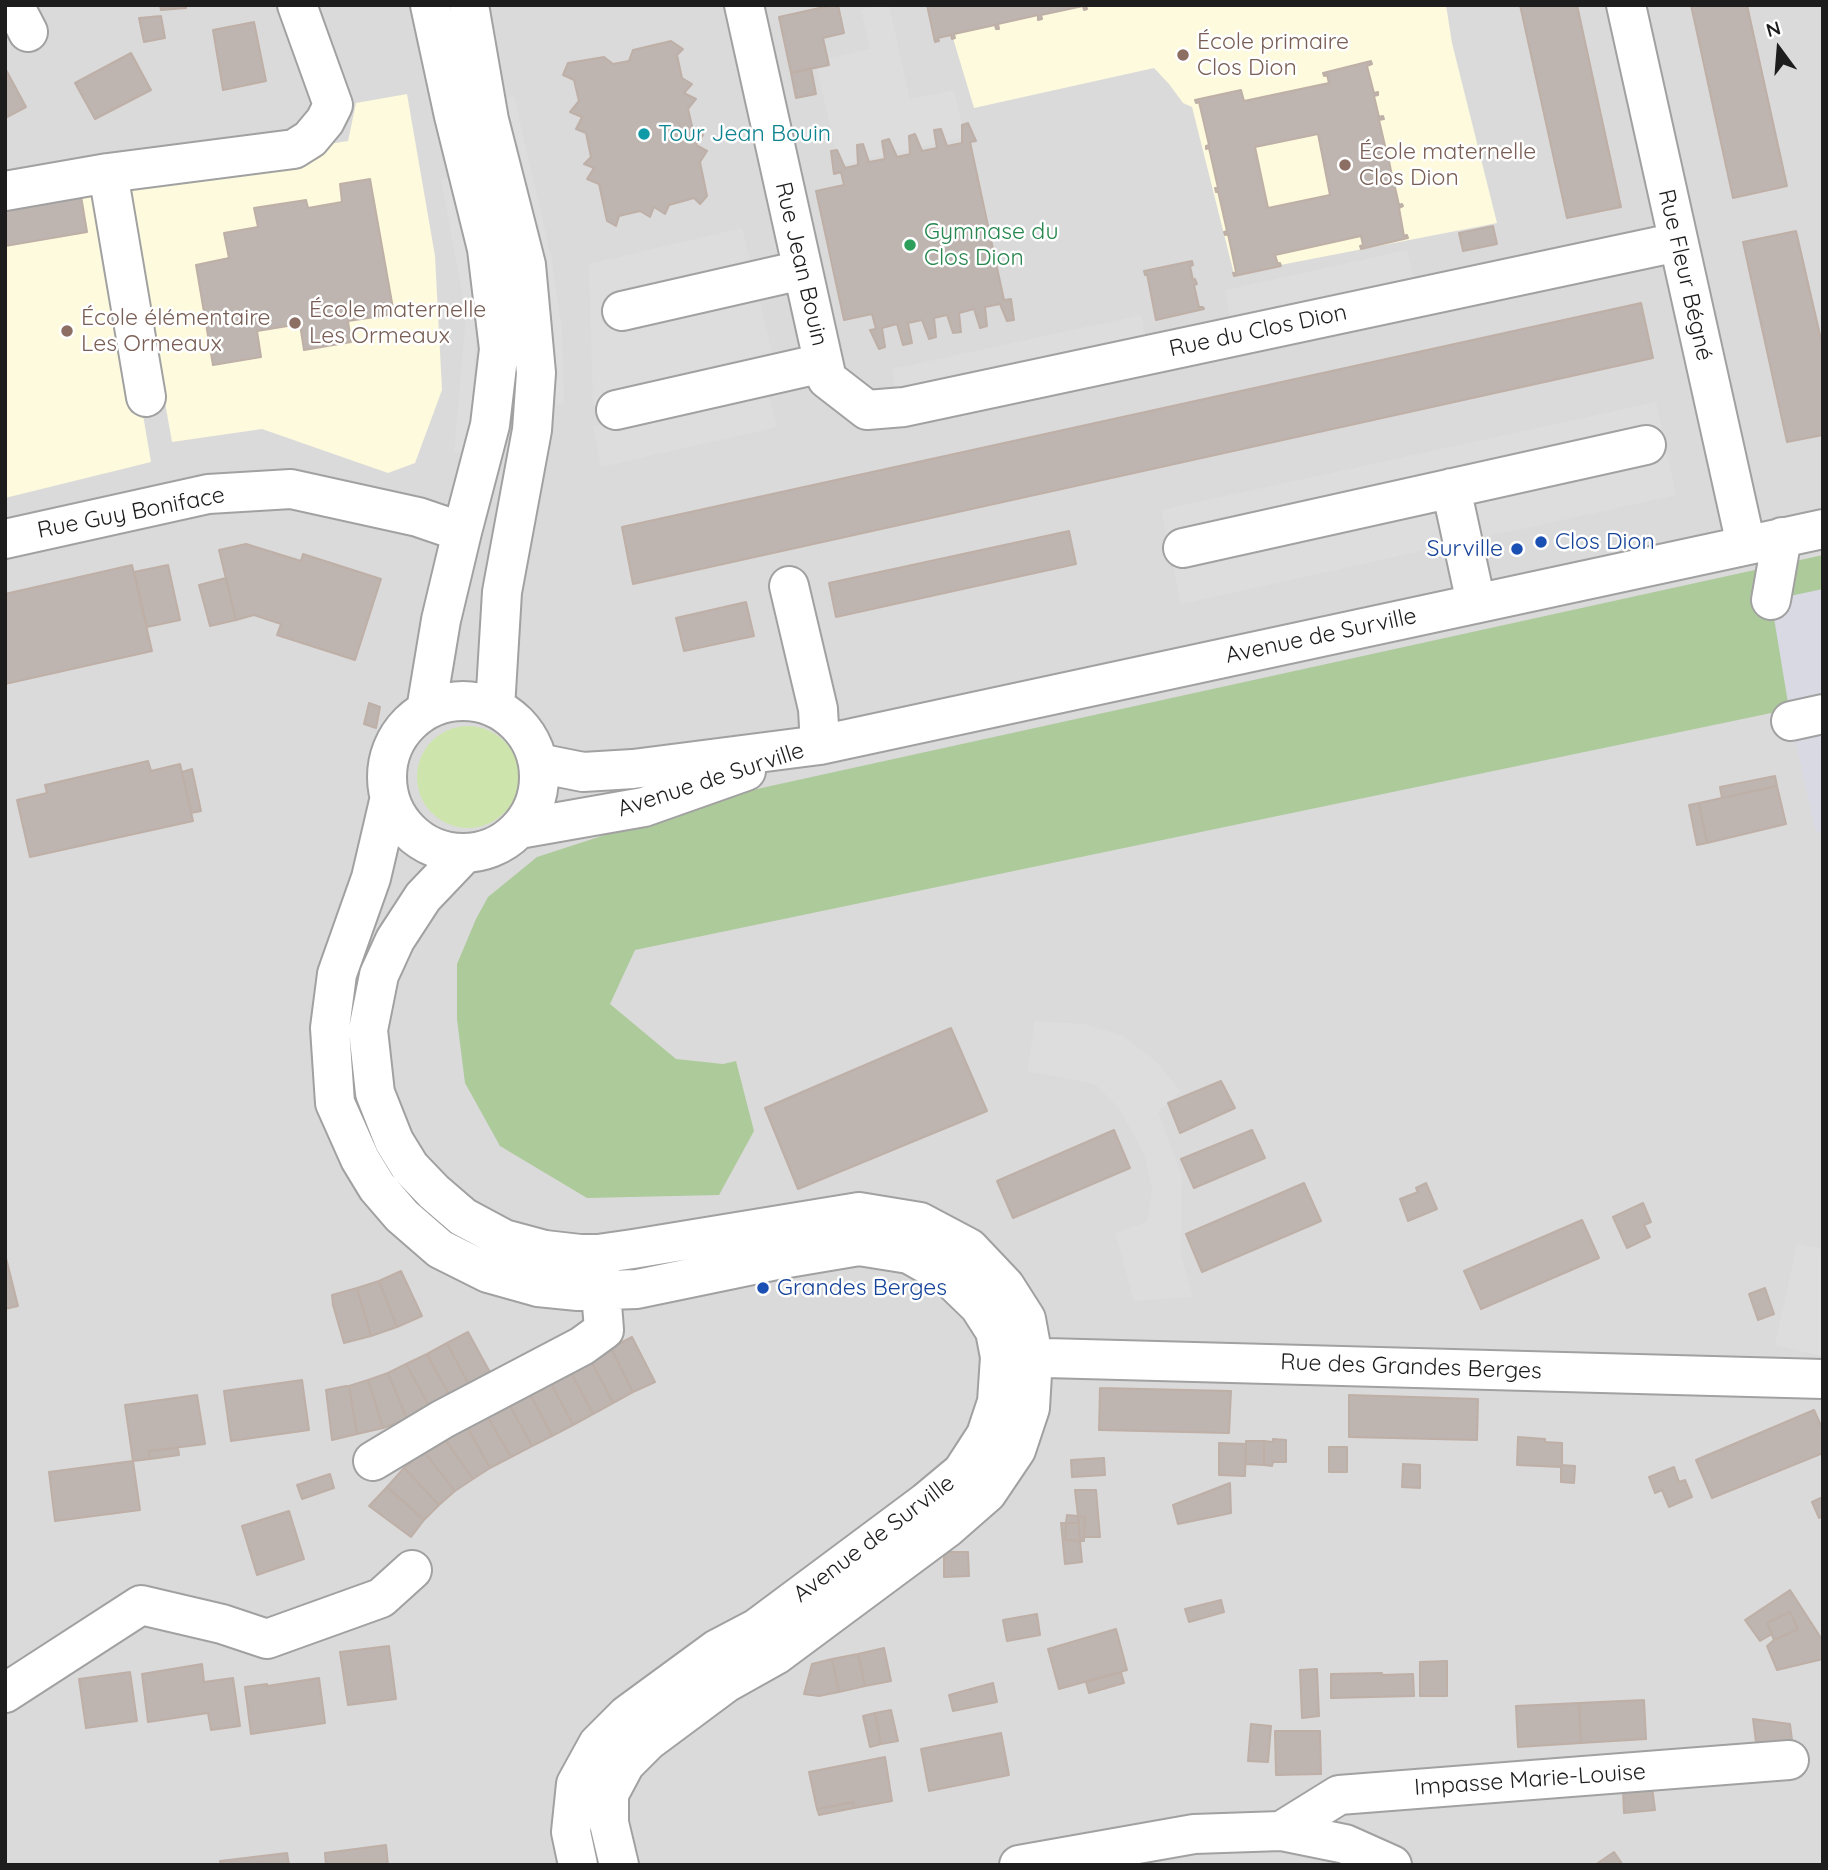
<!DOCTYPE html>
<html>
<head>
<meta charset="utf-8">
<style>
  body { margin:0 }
  #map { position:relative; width:1828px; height:1870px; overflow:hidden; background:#eee9e4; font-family:Quicksand,sans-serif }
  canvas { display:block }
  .frame { position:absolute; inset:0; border:7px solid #1d1d1d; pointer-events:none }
  .north { position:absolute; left:1744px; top:14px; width:70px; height:70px; -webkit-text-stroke:5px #fff; paint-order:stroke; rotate:344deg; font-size:19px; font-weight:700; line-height:28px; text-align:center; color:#1d1d1d }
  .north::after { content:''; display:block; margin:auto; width:24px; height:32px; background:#1d1d1d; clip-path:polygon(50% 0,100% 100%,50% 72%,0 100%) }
</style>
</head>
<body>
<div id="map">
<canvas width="1828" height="1870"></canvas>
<div class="frame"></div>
<div class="north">N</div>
</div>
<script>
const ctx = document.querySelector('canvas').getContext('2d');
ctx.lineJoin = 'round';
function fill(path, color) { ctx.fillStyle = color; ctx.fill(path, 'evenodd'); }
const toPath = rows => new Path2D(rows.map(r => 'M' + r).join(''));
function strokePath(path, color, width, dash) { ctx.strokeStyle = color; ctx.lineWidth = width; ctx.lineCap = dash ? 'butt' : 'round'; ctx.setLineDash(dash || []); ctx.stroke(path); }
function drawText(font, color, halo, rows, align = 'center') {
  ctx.font = font + ' Quicksand,sans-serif'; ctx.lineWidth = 5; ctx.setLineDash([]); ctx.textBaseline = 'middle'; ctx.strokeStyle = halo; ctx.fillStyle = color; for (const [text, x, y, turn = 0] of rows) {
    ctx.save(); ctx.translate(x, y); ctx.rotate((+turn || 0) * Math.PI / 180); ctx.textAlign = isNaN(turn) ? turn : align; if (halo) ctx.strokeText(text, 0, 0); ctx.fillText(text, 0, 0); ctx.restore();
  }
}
fill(toPath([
  [5,5,1823,5,1823,1865,5,1865]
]), '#dbdada');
fill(toPath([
  [943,5,1446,5,1452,43,1497,223,1234,274,1192,107,1183,103,1169,84,1154,68,974,108],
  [407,94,435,256,442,390,415,463,388,473,262,429,172,442,125,176,348,141,356,103],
  [103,180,151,462,5,498,5,199]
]), '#fdfadd');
fill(toPath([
  '417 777a51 51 0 1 1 102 0a51 51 0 1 1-102 0Z'
]), '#cde5ac');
fill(toPath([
  [1823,555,1823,640,1805,706,635,950,610,1004,676,1059,723,1064,736,1061,754,1131,719,1195,587,1198,500,1146,465,1083,457,1019,457,964,476,919,488,897,537,857,725,796]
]), '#adca9b');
fill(toPath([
  [881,5,889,5,910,99,954,90,965,137,839,165,815,61,870,49,861,10],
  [514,96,551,256,562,329,564,404,545,401,495,100],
  [455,175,478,309,469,452,454,453,466,314,441,180],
  [742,228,775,364,593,406,589,264],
  [1407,250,1414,280,1230,319,1225,290],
  [1141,315,1146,338,895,391,892,369],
  [767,387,777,427,601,467,593,426],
  [1656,402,1676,495,1181,604,1161,510],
  [1035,1021,1083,1024,1123,1036,1157,1062,1181,1092,1158,1112,1182,1176,1181,1255,1193,1297,1134,1301,1115,1233,1147,1222,1152,1189,1144,1154,1119,1108,1095,1084,1027,1071],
  [1797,1244,1823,1249,1823,1356,1775,1345]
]), '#ddd');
fill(toPath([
  [1823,589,1823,831,1816,833,1791,721,1771,600]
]), '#d8d9e3');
const building = toPath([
  [160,5,186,5,186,8,161,10,160,5],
  [833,5,838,5,844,33,823,38,829,65,791,73,779,17,833,5],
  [927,5,1086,5,1087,9,1084,10,1083,6,1041,15,1042,19,1038,20,1038,15,998,24,999,29,996,29,995,25,954,34,955,38,952,39,951,35,938,38,939,41,935,42,927,5],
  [1520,5,1577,5,1621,207,1567,218,1520,5],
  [1691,5,1747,5,1787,186,1733,198,1691,5],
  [161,16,165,38,144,42,139,18,161,16],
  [254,22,266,81,223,90,213,30,254,22],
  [671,41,683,49,677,55,682,78,692,84,684,93,696,99,688,109,693,130,703,135,696,145,707,151,700,162,707,196,700,204,694,198,669,205,665,214,654,207,650,217,640,211,619,216,616,226,607,221,599,184,587,179,594,168,584,164,591,157,586,133,576,129,582,117,570,112,579,101,574,80,563,75,568,63,604,57,613,64,629,61,633,50,671,41],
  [131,53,151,90,95,119,75,83,131,53],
  [1371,61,1372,64,1367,66,1374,93,1378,92,1378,95,1374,96,1379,117,1383,116,1384,119,1379,120,1386,150,1390,149,1391,150,1387,151,1393,181,1396,180,1397,183,1394,183,1399,205,1402,204,1403,206,1399,208,1404,236,1407,235,1408,238,1361,249,1360,246,1363,245,1361,236,1275,255,1278,264,1280,263,1281,266,1234,276,1233,273,1236,272,1228,234,1225,235,1224,232,1227,231,1218,191,1216,192,1215,188,1218,188,1209,148,1206,149,1206,146,1209,145,1199,102,1196,103,1195,100,1241,90,1244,101,1329,83,1327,75,1324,76,1323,73,1371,61],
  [1318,134,1330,195,1268,208,1255,147,1318,134],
  [5,68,26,107,5,118,5,68],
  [811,68,816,94,796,98,791,73,811,68],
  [968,123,976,141,970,142,1004,300,1011,299,1014,320,1007,321,1000,304,985,307,987,326,980,328,974,309,959,313,961,332,953,333,947,315,934,318,936,337,929,339,922,320,908,323,912,343,903,345,897,324,882,328,885,347,879,349,870,330,876,329,872,314,844,320,816,191,844,185,841,172,834,174,831,151,837,150,845,168,858,165,857,145,863,144,869,162,885,159,882,141,889,139,897,157,910,154,909,136,915,134,922,151,937,148,934,130,941,129,947,146,962,143,962,125,968,123],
  [370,179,394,314,348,321,351,342,304,350,300,324,257,331,261,357,213,365,196,265,229,258,224,233,258,227,254,208,306,200,308,208,342,202,340,184,370,179],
  [79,184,87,232,5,246,5,197,79,184],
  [1493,226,1497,244,1463,251,1459,233,1493,226],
  [1796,231,1823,348,1823,435,1787,442,1743,242,1796,231],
  [1192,261,1193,265,1190,266,1193,280,1195,279,1197,284,1194,285,1199,307,1203,307,1204,309,1156,320,1147,274,1145,275,1144,271,1192,261],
  [1641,303,1653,358,633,584,622,527,1641,303],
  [1069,531,1076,564,836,617,829,583,1069,531],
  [246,544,301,561,303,554,381,579,355,660,277,635,281,624,254,615,236,620,219,550,246,544],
  [132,565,152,651,5,684,5,594,132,565],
  [168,565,180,620,147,627,134,572,168,565],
  [226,578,236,620,210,626,199,585,226,578],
  [746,602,754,636,684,651,676,618,746,602],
  [369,703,380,707,376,728,364,724,369,703],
  [148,761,151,771,180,764,193,821,30,857,17,800,47,793,45,785,148,761],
  [192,769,201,811,191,813,182,772,192,769],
  [1775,776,1777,786,1722,798,1720,787,1775,776],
  [1777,786,1786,824,1707,843,1699,803,1777,786],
  [1699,803,1707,843,1697,845,1689,805,1699,803],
  [951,1028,987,1111,798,1189,765,1108,951,1028],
  [1221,1081,1235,1108,1180,1133,1168,1103,1221,1081],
  [1114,1130,1130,1168,1013,1218,997,1181,1114,1130],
  [1252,1130,1265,1158,1194,1188,1181,1159,1252,1130],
  [1304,1183,1321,1221,1202,1272,1186,1234,1304,1183],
  [1426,1183,1437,1209,1408,1221,1400,1199,1418,1192,1416,1188,1426,1183],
  [1643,1203,1651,1222,1644,1225,1650,1237,1627,1248,1613,1217,1643,1203],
  [1582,1220,1599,1258,1481,1309,1464,1271,1582,1220],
  [5,1254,18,1306,5,1309,5,1254],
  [401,1271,422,1316,397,1327,379,1281,401,1271],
  [379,1281,397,1327,371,1336,357,1288,379,1281],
  [357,1288,371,1336,344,1343,333,1305,332,1295,357,1288],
  [1765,1288,1774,1314,1758,1320,1749,1294,1765,1288],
  [468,1332,492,1376,470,1387,447,1343,468,1332],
  [632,1337,655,1382,633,1392,611,1348,632,1337],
  [447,1343,470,1387,450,1397,427,1354,447,1343],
  [611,1348,633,1392,613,1403,590,1359,611,1348],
  [427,1354,450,1397,430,1408,406,1364,427,1354],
  [590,1359,613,1403,593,1414,570,1371,590,1359],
  [406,1364,430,1408,407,1419,388,1373,406,1364],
  [570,1371,593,1414,573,1425,550,1381,570,1371],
  [388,1373,407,1419,383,1428,368,1380,388,1373],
  [302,1380,309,1430,231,1441,224,1391,302,1380],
  [368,1380,383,1428,357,1434,349,1386,368,1380],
  [550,1381,573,1425,552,1436,529,1392,550,1381],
  [346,1386,349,1386,357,1434,332,1440,326,1390,346,1386],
  [1100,1388,1231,1391,1229,1433,1099,1430,1100,1388],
  [529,1392,552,1436,532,1446,508,1402,529,1392],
  [197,1395,205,1444,149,1451,150,1459,133,1461,125,1405,197,1395],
  [1349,1395,1478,1399,1477,1440,1349,1437,1349,1395],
  [508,1402,532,1446,511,1457,486,1414,508,1402],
  [1814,1410,1823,1430,1823,1453,1712,1498,1696,1460,1814,1410],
  [486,1414,511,1457,490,1468,466,1425,486,1414],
  [466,1425,490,1468,473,1479,444,1438,466,1425],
  [1518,1437,1545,1439,1545,1442,1562,1443,1562,1465,1575,1466,1574,1483,1561,1482,1561,1467,1517,1465,1518,1437],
  [444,1438,473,1479,455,1491,424,1452,444,1438],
  [1273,1439,1286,1440,1286,1462,1273,1462,1272,1466,1264,1465,1264,1441,1273,1442,1273,1439],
  [1246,1441,1264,1441,1264,1465,1246,1464,1246,1441],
  [1219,1443,1246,1444,1245,1476,1219,1475,1219,1443],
  [1329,1447,1347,1447,1347,1472,1329,1472,1329,1447],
  [178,1448,179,1455,150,1459,149,1451,178,1448],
  [424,1452,455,1491,439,1505,404,1468,424,1452],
  [1104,1458,1105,1475,1072,1477,1071,1460,1104,1458],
  [133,1461,140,1510,55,1521,49,1472,133,1461],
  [1403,1464,1420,1465,1420,1488,1402,1487,1403,1464],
  [1674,1467,1679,1482,1685,1480,1692,1497,1669,1507,1662,1490,1655,1493,1649,1477,1674,1467],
  [404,1468,439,1505,424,1520,387,1487,404,1468],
  [330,1474,334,1488,302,1499,297,1485,330,1474],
  [1230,1483,1231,1513,1178,1524,1173,1505,1230,1483],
  [387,1487,424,1520,411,1537,369,1506,387,1487],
  [1075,1490,1096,1490,1100,1537,1084,1537,1085,1517,1078,1516,1075,1490],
  [1823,1497,1823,1516,1819,1518,1812,1502,1823,1497],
  [289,1511,304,1559,257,1575,242,1526,289,1511],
  [1067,1515,1078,1516,1079,1523,1066,1523,1067,1515],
  [1078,1516,1085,1517,1084,1541,1080,1541,1078,1516],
  [1061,1523,1066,1523,1065,1540,1080,1541,1082,1562,1065,1564,1061,1523],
  [1066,1523,1079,1523,1080,1541,1065,1540,1066,1523],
  [944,1552,968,1552,969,1576,944,1577,944,1552],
  [1790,1590,1823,1641,1823,1659,1777,1670,1767,1646,1774,1640,1798,1629,1790,1612,1767,1623,1772,1634,1760,1641,1745,1620,1790,1590],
  [1221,1600,1224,1612,1189,1622,1185,1609,1221,1600],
  [1790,1612,1798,1629,1774,1640,1767,1623,1790,1612],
  [1037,1614,1040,1635,1007,1641,1003,1620,1037,1614],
  [1116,1629,1127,1670,1059,1689,1048,1649,1116,1629],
  [389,1646,396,1699,348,1705,340,1652,389,1646],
  [884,1648,891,1681,865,1686,858,1654,884,1648],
  [858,1654,865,1686,839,1692,832,1659,858,1654],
  [832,1659,839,1692,819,1696,804,1694,812,1664,832,1659],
  [1447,1661,1447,1696,1420,1696,1420,1662,1447,1661],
  [202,1664,204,1682,233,1678,240,1726,211,1730,208,1713,148,1722,142,1674,202,1664],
  [1317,1669,1319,1716,1302,1718,1300,1670,1317,1669],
  [130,1672,137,1721,86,1728,79,1679,130,1672],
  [1121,1672,1124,1683,1089,1693,1086,1682,1121,1672],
  [1382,1673,1382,1675,1413,1674,1414,1696,1331,1698,1331,1674,1382,1673],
  [319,1678,325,1723,251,1734,245,1687,267,1684,267,1686,319,1678],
  [993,1683,997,1702,953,1711,949,1695,993,1683],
  [1644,1700,1646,1739,1581,1743,1579,1703,1644,1700],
  [1579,1703,1581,1743,1518,1747,1516,1706,1579,1703],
  [891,1710,898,1741,881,1744,875,1713,891,1710],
  [875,1713,881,1744,870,1747,863,1716,875,1713],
  [1753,1719,1790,1724,1793,1748,1757,1750,1753,1719],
  [1251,1724,1271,1726,1268,1762,1248,1761,1251,1724],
  [1275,1731,1320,1731,1321,1774,1276,1775,1275,1731],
  [1001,1733,1009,1775,929,1791,921,1749,1001,1733],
  [885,1757,892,1801,854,1808,853,1802,817,1809,809,1772,885,1757],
  [1652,1786,1655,1810,1624,1813,1623,1789,1652,1786],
  [853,1802,854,1808,819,1815,817,1809,853,1802],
  [386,1845,388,1865,326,1865,325,1853,386,1845],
  [1614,1852,1623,1865,1595,1865,1614,1852],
  [287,1853,289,1865,221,1865,220,1861,287,1853]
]);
fill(building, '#beb5b0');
strokePath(building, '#beafa7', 2);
const minor = toPath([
  [14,5,28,32],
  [469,5,489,120,526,265,536,373,532,430,502,592,495,708],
  [744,5,827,379,867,410,904,407,1678,242],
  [1626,5,1746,545],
  [108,173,146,397],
  [5,191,108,173,294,149,310,139,325,121,333,105,297,5],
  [622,311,802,270],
  [616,410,823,363],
  [1451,488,1476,603],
  [5,539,208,494,291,489,418,517,462,532],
  [1183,548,1646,445],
  [789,586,818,709,820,745],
  [1771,600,1782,537],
  '387 777a76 76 0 1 1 152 0a76 76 0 1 1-152 0Z',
  [426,710,441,620,462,532,490,425,499,349,487,249,454,116,430,5],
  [1791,721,1823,714],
  [538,763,583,772,633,769,820,745,1823,529],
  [389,801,371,878,337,974,330,1028,335,1103,360,1159,377,1187,402,1216,440,1249,488,1273,538,1287,578,1291,637,1289,782,1259,859,1246,909,1254,948,1276,979,1306,995,1331,1000,1357,997,1402,986,1435,962,1472,926,1502,757,1628,717,1649,627,1715,598,1744,576,1784,571,1832,578,1865],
  [519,829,644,807,746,771],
  [464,854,423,897,395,940,379,975,368,1030,375,1093,394,1141,410,1167,434,1192,463,1217,504,1239,545,1250,580,1254,598,1254,633,1249,859,1212,920,1222,969,1248,1005,1286,1026,1319,1033,1357,1030,1408,1016,1450,987,1493,947,1528,776,1655,726,1683,648,1741,625,1764,609,1794,609,1823,619,1865],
  [1009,1357,1823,1379],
  [373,1461,443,1419,582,1346,604,1330,599,1266],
  [5,1693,141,1605,222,1624,267,1639,381,1598,412,1570],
  [1281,1831,1339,1795,1789,1760],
  [1019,1865,1194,1834,1281,1831,1345,1844,1392,1865]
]);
strokePath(minor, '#a1a1a1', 42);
strokePath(minor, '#fff', 38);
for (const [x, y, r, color] of [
  [1183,55,7,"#8d6e63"],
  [644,134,7,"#0f9aa8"],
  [1345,165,7,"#8d6e63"],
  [910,245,7,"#2e9e5b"],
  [295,323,7,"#8d6e63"],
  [67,331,7,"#8d6e63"],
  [1541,542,7,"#1a4fb4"],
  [1517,549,7,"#1a4fb4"],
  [763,1288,7,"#1a4fb4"]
]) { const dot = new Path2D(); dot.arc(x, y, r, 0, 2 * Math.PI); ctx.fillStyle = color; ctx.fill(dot); strokePath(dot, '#fff', 2.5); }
drawText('23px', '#785e54', '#fff', [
  ["École primaire",1197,42],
  ["Clos Dion",1197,68],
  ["École maternelle",1359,152],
  ["Clos Dion",1359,178],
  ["École maternelle",309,310],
  ["Les Ormeaux",309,336],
  ["École élémentaire",81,318],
  ["Les Ormeaux",81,344]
], 'left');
drawText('23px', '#0d838f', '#fff', [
  ["Tour Jean Bouin",658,134]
], 'left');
drawText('23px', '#27864d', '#fff', [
  ["Gymnase du",924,232],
  ["Clos Dion",924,258]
], 'left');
drawText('23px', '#1d1d1d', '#fff', [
  ["Rue Jean Bouin",801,264,77],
  ["Rue Fleur Bégné",1685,275,77],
  ["Rue du Clos Dion",1258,331,-12],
  ["Rue Guy Boniface",131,513,-11],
  ["Avenue de Surville",1321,636,-12],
  ["Avenue de Surville",711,780,-18],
  ["Rue des Grandes Berges",1411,1367,2],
  ["Avenue de Surville",874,1539,-37],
  ["Impasse Marie-Louise",1530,1780,-4]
]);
drawText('23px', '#164399', '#fff', [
  ["Clos Dion",1555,542],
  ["Surville",1503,549,"right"],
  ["Grandes Berges",777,1288]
], 'left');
</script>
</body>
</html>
